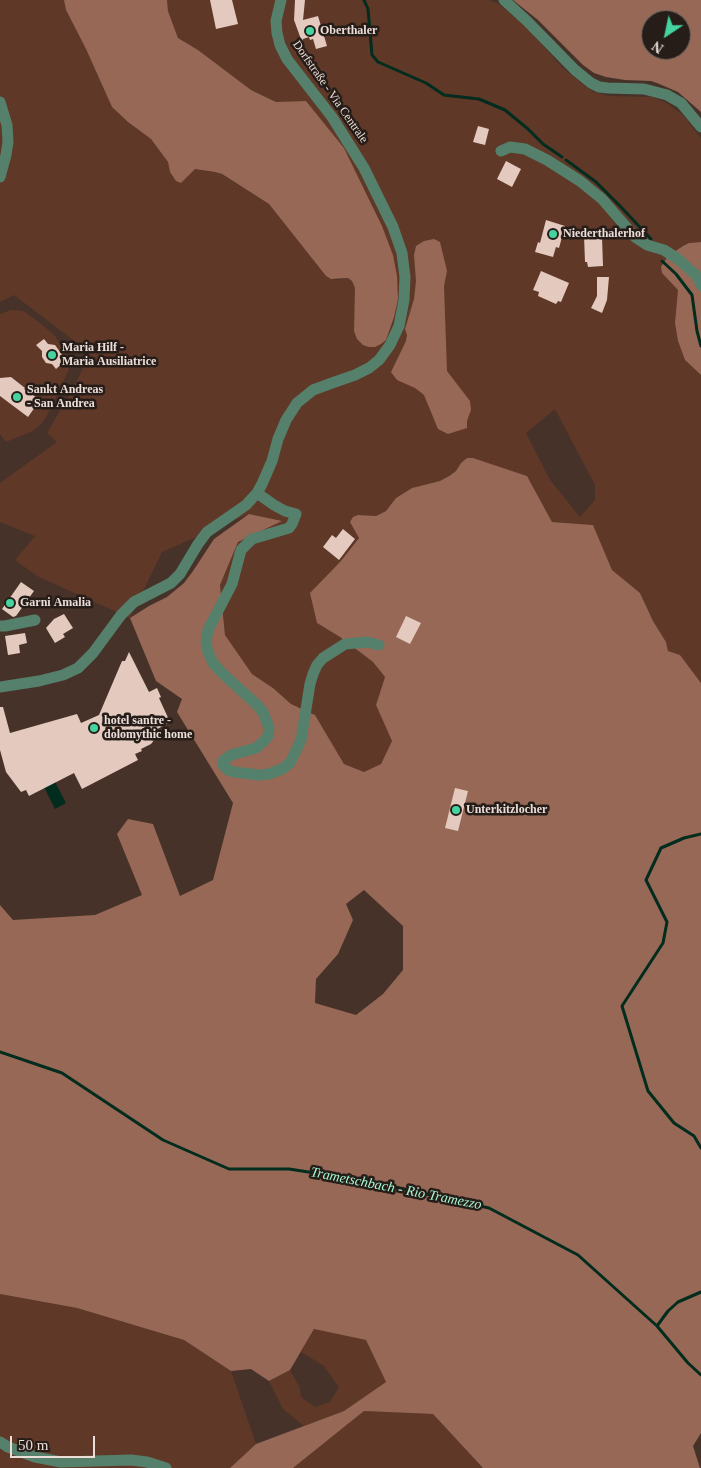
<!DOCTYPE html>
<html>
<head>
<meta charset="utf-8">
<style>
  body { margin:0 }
  #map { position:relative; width:701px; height:1468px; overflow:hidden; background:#47322a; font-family:"Times New Roman",serif }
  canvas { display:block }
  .north { position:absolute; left:641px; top:10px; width:50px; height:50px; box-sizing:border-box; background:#261d19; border:1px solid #756a65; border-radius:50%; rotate:214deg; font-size:14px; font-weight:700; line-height:20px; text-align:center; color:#ebddd7 }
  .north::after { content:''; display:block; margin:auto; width:18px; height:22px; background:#45d49f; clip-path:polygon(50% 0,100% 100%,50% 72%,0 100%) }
  .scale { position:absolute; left:10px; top:1436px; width:85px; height:22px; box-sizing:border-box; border:2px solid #ebddd7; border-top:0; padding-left:6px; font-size:15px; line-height:18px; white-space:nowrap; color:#ebddd7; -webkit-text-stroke:4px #261d19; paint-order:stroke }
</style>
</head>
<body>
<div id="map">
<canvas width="701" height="1468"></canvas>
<div class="north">N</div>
<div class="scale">50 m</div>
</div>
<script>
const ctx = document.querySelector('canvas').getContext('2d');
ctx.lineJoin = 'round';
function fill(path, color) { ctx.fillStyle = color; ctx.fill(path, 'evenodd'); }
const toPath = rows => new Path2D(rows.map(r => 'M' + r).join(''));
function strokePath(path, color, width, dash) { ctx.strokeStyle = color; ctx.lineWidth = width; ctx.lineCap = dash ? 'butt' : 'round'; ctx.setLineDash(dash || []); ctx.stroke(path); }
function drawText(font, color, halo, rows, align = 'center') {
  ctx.font = font + ' "Times New Roman",serif'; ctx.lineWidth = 5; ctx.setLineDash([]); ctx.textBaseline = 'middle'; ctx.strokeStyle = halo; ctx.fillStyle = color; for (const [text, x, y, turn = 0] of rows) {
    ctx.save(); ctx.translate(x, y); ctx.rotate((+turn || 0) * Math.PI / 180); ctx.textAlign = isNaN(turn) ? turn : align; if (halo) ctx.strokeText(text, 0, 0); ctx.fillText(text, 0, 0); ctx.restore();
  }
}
fill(toPath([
  [0,0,64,0,66,10,86,49,112,107,128,122,151,139,168,162,170,172,181,183,195,169,215,172,221,174,269,204,326,276,336,280,348,278,352,281,355,288,356,296,354,331,393,255,382,226,344,148,306,101,276,102,251,90,198,50,178,38,168,11,167,0,490,0,500,5,526,27,563,68,586,87,594,92,608,96,652,97,665,102,683,115,701,138,701,242,689,243,675,251,665,276,678,290,678,341,685,360,701,375,701,683,680,655,668,651,666,642,653,621,640,593,612,570,593,525,552,522,527,476,473,458,467,458,461,463,456,471,440,481,412,488,396,498,386,511,376,516,358,515,351,522,359,537,340,562,317,623,340,637,373,662,385,677,376,705,392,741,381,764,364,772,344,764,315,715,291,704,273,688,252,674,225,635,220,585,238,542,281,521,249,514,162,552,130,618,37,576,15,560,35,536,0,522,0,483,57,442,47,433,74,387,90,353,14,295,0,302],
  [555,409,595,485,595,500,580,517,550,480,526,433],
  [11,310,23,311,39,322,55,336,67,354,69,369,51,408,43,422,33,431,6,442,0,434,0,314],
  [0,1294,77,1308,184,1340,231,1371,256,1444,230,1468,0,1468],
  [314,1329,366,1340,386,1382,344,1411,304,1426,283,1409,269,1381,290,1370,300,1388,301,1397,315,1407,330,1402,339,1387,324,1366,301,1352],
  [364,1411,433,1414,483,1468,293,1468]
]), '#5f3828');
fill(toPath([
  [64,0,167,0,168,11,178,38,198,50,251,90,276,102,306,101,344,148,382,226,393,255,397,276,398,299,394,317,386,340,381,344,375,347,369,347,363,345,357,339,354,331,355,288,352,281,348,278,331,279,326,276,269,204,222,174,215,172,195,169,181,183,176,181,170,172,168,162,151,139,128,122,112,107,86,49,66,10],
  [513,0,701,0,701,112,678,92,657,83,651,81,625,80,606,77,594,73,583,65,538,20],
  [651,20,681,20,681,50,651,50],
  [434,239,440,242,447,271,444,286,447,371,470,401,471,410,467,421,467,428,448,434,438,429,424,395,415,388,397,380,391,372,406,341,407,335,405,329,414,299,416,281,414,255,416,246,424,241],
  [701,242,701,375,685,360,678,341,675,323,678,290,662,273,661,267,668,256,683,246,689,243],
  [467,458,473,458,527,476,552,522,593,525,612,570,640,593,653,621,666,642,668,651,680,655,701,683,701,1433,693,1446,700,1468,483,1468,433,1414,364,1411,293,1468,230,1468,256,1444,344,1411,386,1382,366,1340,314,1329,290,1370,269,1381,251,1369,231,1371,184,1340,77,1308,0,1294,0,905,13,920,95,915,142,895,117,834,128,819,153,824,180,896,213,880,233,803,177,712,182,699,156,681,130,618,149,606,167,597,184,583,193,571,214,539,249,514,282,521,238,542,220,585,225,635,252,674,273,688,291,704,315,715,344,764,364,772,381,764,392,741,376,705,385,677,373,662,340,637,317,623,310,593,340,562,359,538,350,522,353,517,358,515,376,516,386,511,396,498,412,488,440,481,449,476,456,471,461,463],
  [364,890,403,926,403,970,383,994,356,1015,315,1003,316,979,338,954,353,920,346,904]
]), '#966855');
fill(toPath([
  [53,778,66,803,55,809,42,783]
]), '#022c1d');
strokePath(toPath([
  [364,0,368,9,372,55,378,62,426,83,444,95,479,99,505,110,528,129,543,144,562,157],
  [566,160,596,182,620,206,651,239],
  [662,261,676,274,692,295,697,331,701,346],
  [701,834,684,838,661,848,646,880,667,922,663,943,622,1006,648,1091,674,1123,694,1136,701,1148],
  [0,1052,62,1073,163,1140,229,1169,289,1169,373,1182,489,1208,578,1255,657,1326,688,1363,701,1375],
  [657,1326,668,1311,678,1302,701,1292]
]), '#022c1d', 3);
fill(toPath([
  [210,0,232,0,238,24,216,29],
  [295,0,305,0,303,20,318,16,327,46,316,49,313,39,310,40,309,37,303,39,302,42,294,20],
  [478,126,489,129,485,145,473,142],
  [506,161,521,169,512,187,497,179],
  [546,220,565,226,559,248,556,247,553,257,535,252,538,242,540,243],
  [584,236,602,237,603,266,588,267,587,262,585,262],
  [541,271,569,283,561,302,558,301,556,304,538,296,539,292,533,290],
  [597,277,609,277,607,300,602,313,591,308,597,296],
  [44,339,48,344,55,345,66,360,56,369,52,364,46,363,42,357,42,351,36,345],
  [11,377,25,388,24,389,40,400,28,417,0,396,0,378],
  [343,529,355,539,339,560,323,547,332,535,336,538],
  [21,582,34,591,16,616,13,617,2,609],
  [64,614,73,628,63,634,65,637,55,643,46,628,54,619],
  [406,616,421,623,410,644,396,637],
  [25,633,27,643,19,645,20,653,8,655,5,636],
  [129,652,149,692,157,688,161,697,159,698,170,722,152,732,155,739,151,744,141,749,142,751,135,754,138,760,82,789,74,773,29,796,26,790,21,792,6,772,0,750,0,707,3,707,10,733,77,714,81,723,99,715,122,661,125,661],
  [455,788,468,791,458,831,445,828]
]), '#e3c9be');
strokePath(toPath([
  [504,0,527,21,575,70,591,83,599,87,608,88,644,89,667,95,681,103,701,127],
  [0,102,7,125,8,142,6,155,0,177],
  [501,151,510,147,525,149,547,160,580,181,602,199,635,237,647,245,664,250,678,259,697,276,701,285],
  [257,493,274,505,285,511,296,514,292,524,289,528,252,539,241,550,232,584,208,630,206,642,208,652,213,663,223,674,255,703,263,712,269,728,268,736,263,742,256,748,231,755,223,761,223,765,228,770,234,772,259,775,269,774,282,769,290,763,301,740,310,684,313,674,317,665,323,658,345,644,367,642,379,645],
  [0,626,5,626,35,620],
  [0,687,39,681,63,675,78,668,93,653,121,615,134,602,171,583,180,574,198,544,207,532,246,505,257,493,262,484,272,461,278,439,286,420,297,403,313,390,332,383,355,375,369,368,379,360,390,345,399,326,404,300,405,277,402,253,393,227,364,168,332,117,287,59,280,45,277,33,276,21,281,0],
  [0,1442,8,1447,35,1457,61,1462,131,1460,147,1462,166,1468]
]), '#55806c', 11);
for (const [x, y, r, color] of [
  [310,31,5,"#45d49f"],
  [553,234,5,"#45d49f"],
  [52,355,5,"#45d49f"],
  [17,397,5,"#45d49f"],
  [10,603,5,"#45d49f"],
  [94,728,5,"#45d49f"],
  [456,810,5,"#45d49f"]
]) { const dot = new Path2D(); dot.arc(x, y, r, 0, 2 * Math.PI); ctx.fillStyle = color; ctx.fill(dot); strokePath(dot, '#261d19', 2); }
drawText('bold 12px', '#ebddd7', '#261d19', [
  ["Oberthaler",320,31],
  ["Niederthalerhof",563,234],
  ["Maria Hilf -",62,348],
  ["Maria Ausiliatrice",62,362],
  ["Sankt Andreas",27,390],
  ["- San Andrea",27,404],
  ["Garni Amalia",20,603],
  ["hotel santre -",104,721],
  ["dolomythic home",104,735],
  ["Unterkitzlocher",466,810]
], 'left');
drawText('12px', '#ebddd7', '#261d19', [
  ["Dorfstraße - Via Centrale",330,92,55]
]);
drawText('italic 14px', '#a7f9d4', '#261d19', [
  ["Trametschbach - Rio Tramezzo",396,1189,11]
]);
</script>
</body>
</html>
